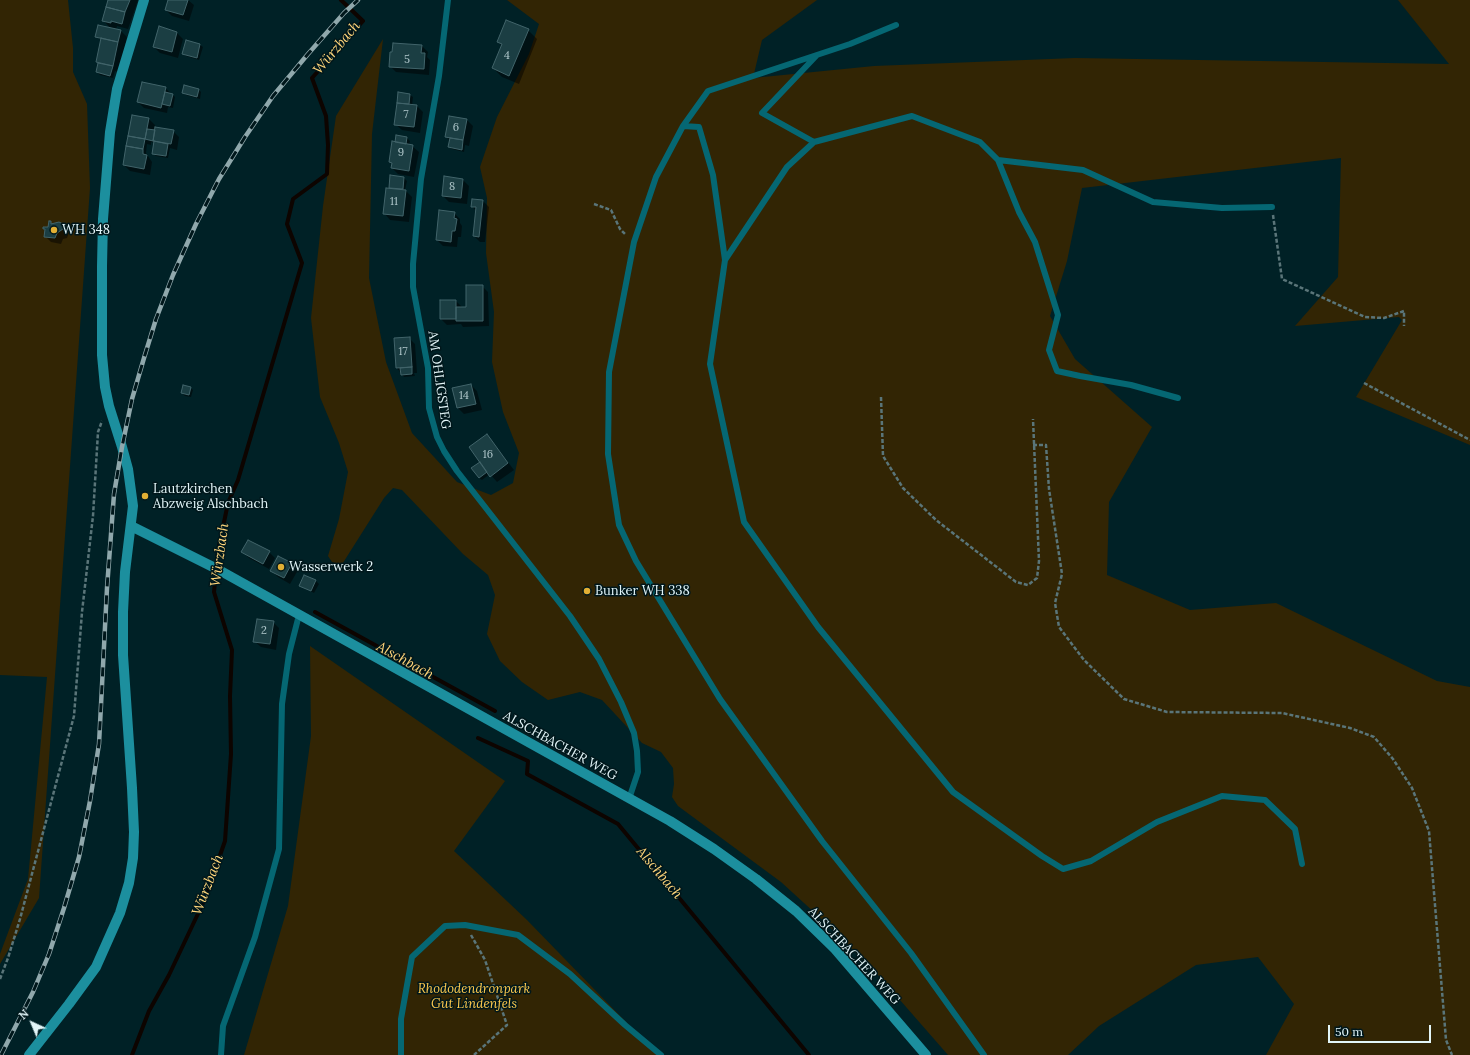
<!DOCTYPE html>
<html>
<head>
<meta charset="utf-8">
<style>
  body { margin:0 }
  #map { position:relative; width:1470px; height:1055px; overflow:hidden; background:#002126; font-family:Lora,serif }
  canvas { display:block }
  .north { position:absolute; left:12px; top:1003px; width:40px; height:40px; -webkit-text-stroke:3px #00171b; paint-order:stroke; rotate:316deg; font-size:11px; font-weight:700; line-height:16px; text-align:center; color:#e2f5f8 }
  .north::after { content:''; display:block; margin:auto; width:14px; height:18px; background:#e2f5f8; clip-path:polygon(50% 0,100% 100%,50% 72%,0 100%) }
  .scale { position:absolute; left:1328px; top:1025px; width:103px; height:18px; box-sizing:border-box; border:2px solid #e2f5f8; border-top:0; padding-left:5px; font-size:12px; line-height:14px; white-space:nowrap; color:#e2f5f8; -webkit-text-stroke:3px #00171b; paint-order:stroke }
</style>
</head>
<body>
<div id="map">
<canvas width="1470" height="1055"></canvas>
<div class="north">N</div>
<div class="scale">50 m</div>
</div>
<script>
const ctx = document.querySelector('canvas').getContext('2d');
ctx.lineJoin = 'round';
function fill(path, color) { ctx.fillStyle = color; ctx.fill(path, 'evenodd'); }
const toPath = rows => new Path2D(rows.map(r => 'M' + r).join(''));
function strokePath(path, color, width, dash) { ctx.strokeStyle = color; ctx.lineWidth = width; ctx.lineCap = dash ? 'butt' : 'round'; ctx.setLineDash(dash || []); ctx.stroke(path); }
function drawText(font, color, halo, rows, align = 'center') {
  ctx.font = font + ' Lora,serif'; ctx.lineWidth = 3; ctx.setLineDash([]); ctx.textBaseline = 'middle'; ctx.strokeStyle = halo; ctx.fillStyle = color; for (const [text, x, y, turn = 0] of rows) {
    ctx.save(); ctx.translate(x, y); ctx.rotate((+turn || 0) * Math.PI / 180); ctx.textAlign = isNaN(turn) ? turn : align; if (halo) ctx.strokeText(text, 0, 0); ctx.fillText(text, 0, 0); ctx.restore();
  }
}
fill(toPath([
  [0,0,68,0,73,48,73,72,87,104,90,188,39,898,0,964,0,954,28,879,47,677,0,675],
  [507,0,817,0,762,40,753,78,874,66,1075,58,1449,64,1398,0,1470,0,1470,445,1356,397,1402,320,1399,317,1295,326,1338,277,1341,158,1082,188,1067,261,1050,316,1075,359,1152,427,1109,502,1107,575,1190,610,1276,603,1437,681,1470,687,1470,1055,1266,1055,1294,1004,1258,957,1196,965,1099,1026,1068,1055,948,1055,879,976,827,924,781,882,678,806,672,797,674,784,673,768,661,752,642,743,602,700,580,692,548,700,522,682,500,661,487,634,495,595,488,575,463,554,402,490,393,488,384,498,341,566,332,562,328,556,339,519,348,472,339,443,320,397,311,318,323,206,336,116,383,39,372,134,369,278,386,362,412,433,457,482,491,495,513,483,519,453,503,412,492,362,494,312,486,253,487,198,480,167,497,117,529,54,539,24],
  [310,646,505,781,454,851,527,920,658,1055,244,1055,288,906,311,736]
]), '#322504');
fill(toPath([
  [109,0,138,0,128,29,117,26,116,30,121,31,127,37,119,72,115,71,113,78,100,75,97,72,99,64,97,62,102,41,97,36,111,29,103,20],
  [169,0,188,0,194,5,189,21,172,16,166,10],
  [160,28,177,33,183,39,178,58,160,53,154,47],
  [528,30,537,39,519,84,502,77,493,68,502,46,498,41],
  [187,41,200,45,203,47,199,60,186,56,184,54],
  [422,46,428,52,427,57,430,60,429,75,396,72,390,66],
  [165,88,175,97,173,108,168,107,167,113,144,108,138,102],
  [199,90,201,92,200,99,186,95,183,92],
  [399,93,410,95,413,97,412,106,417,106,423,112,420,133,402,130,395,124],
  [149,119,155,125,154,131,173,131,179,137,177,150,170,148,168,158,156,156,153,153,155,143,151,142,151,145,147,144,146,153,152,162,150,175,130,171,124,165],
  [467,120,473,126,469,146,465,145,464,152,452,149,449,147,450,141,446,136],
  [397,136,407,138,410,141,409,145,412,146,419,152,414,177,398,174,392,168,392,164,390,162],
  [391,176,404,178,407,181,405,190,412,197,409,222,390,220,384,213,390,189],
  [463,180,469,186,467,204,449,202,443,196],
  [483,201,489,207,485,242,480,242,474,236,476,211,472,206],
  [454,213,460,219,460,223,462,226,461,237,458,237,457,247,443,246,437,240],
  [50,223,53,225,61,224,69,233,67,238,63,239,61,244,51,242,45,236,45,231,43,229,49,228],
  [482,286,488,292,489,326,463,327,461,324,447,325,441,319,456,301,462,307,467,308],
  [409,338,415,344,417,373,414,373,415,376,404,377,397,368],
  [471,385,477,391,482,410,464,414,458,408,453,389],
  [190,388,193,390,191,397,185,396,182,393],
  [487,435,514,470,497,482,490,474,482,480,479,478,481,462],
  [243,552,269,552,275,558,269,569,249,558],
  [279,557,292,564,298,570,290,584,278,577,272,571],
  [305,576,316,581,319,584,314,593,300,585],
  [273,622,279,628,276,650,261,647,254,641]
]), '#0007');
strokePath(toPath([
  [315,612,495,711],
  [478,738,528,761,527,774,618,824,809,1055],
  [132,1055,149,1011,169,975,204,901,225,841,231,754,230,696,232,650,214,592,218,551,228,503,238,480,302,263,287,224,293,199,327,174,328,145,326,116,312,78,363,21,341,0]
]), '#0d0400', 4);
const building = toPath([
  [108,0,130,0,125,12,106,7,108,0],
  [168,0,188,0,183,15,165,10,168,0],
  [106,7,125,12,122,24,111,21,111,23,102,21,106,7],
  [506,20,529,29,509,76,492,68,502,44,497,42,506,20],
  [98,25,121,30,118,42,95,37,98,25],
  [159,26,177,32,172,52,153,47,159,26],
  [101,38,118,42,113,66,96,62,101,38],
  [186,40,200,44,197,58,182,54,186,40],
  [393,43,422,45,421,53,425,53,424,69,389,67,390,52,392,52,393,43],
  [98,63,113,66,110,76,96,72,98,63],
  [142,82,166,87,161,108,137,102,142,82],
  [184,85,199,89,197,97,182,93,184,85],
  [165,92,173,94,170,106,162,104,165,92],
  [398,92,410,94,409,104,397,103,398,92],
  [397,103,417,105,414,127,394,125,397,103],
  [132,115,149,118,145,139,128,136,132,115],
  [449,116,467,119,463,140,445,137,449,116],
  [155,127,174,130,171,144,153,141,155,127],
  [147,129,155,130,153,141,145,139,147,129],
  [396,135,407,137,406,144,395,142,396,135],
  [128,136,145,139,143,149,126,146,128,136],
  [450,138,463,140,462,150,448,147,450,138],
  [154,141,168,144,166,156,152,154,154,141],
  [392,141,413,145,409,171,391,168,392,163,389,162,392,141],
  [126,146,143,149,143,154,147,155,144,169,123,165,126,146],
  [390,175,404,177,403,189,389,188,390,175],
  [444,176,463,179,461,198,442,196,444,176],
  [386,188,406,190,403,216,383,214,386,188],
  [472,199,483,200,479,237,473,236,476,207,471,207,472,199],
  [439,210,455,212,454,218,457,219,455,231,452,231,451,242,436,240,439,210],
  [49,221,51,221,51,224,59,222,63,224,63,229,57,233,55,238,44,237,45,229,43,229,43,227,48,227,49,221],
  [466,285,483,285,483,321,456,321,456,307,466,307,466,285],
  [440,300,456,300,456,319,440,319,440,300],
  [410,337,412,367,396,368,394,338,410,337],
  [412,367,412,374,401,375,400,368,412,367],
  [471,384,476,404,457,408,452,388,471,384],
  [183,385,191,387,189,395,181,393,183,385],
  [487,434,508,463,490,477,469,447,487,434],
  [480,462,487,472,479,478,471,468,480,462],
  [248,540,270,551,263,564,241,552,248,540],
  [278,556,292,563,284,578,270,571,278,556],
  [304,575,316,580,311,591,299,586,304,575],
  [257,619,274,621,270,644,253,642,257,619]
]);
fill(building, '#1b3e43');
strokePath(building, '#41646a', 1);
strokePath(toPath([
  [594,204,611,210,620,229,626,235],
  [1273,215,1282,279,1365,317,1384,318,1404,311,1404,326],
  [1364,383,1470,440],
  [881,397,883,456,903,488,936,520,1016,582,1028,585,1037,578,1039,561,1033,419],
  [1033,445,1046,445,1049,489,1062,574,1055,603,1059,627,1084,660,1124,699,1167,712,1282,713,1350,728,1374,737,1393,759,1412,788,1429,831,1446,1040,1452,1055],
  [471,935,485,960,507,1025,474,1055],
  [0,979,8,958,20,919,74,716,82,612,93,516,98,432,102,421]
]), '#5a7579', 2.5, [4, 2]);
strokePath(toPath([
  [448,0,439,76,421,179,413,264,413,287,428,368,429,408,437,437,444,451,457,471,570,616,599,659,621,702,634,733,637,751,638,772,629,799],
  [683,126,708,91,850,44,896,25],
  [814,142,762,113,816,56],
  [998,160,1083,170,1153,202,1222,208,1272,207],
  [725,260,710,364,744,522,818,627,953,792,1042,856,1063,869,1091,861,1157,822,1222,796,1265,800,1295,829,1302,864],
  [221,1055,223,1026,255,937,279,849,282,704,289,654,299,615],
  [401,1055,401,1019,412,957,445,926,465,925,518,935,570,974,625,1025,661,1055],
  [984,1055,911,953,822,841,720,699,636,561,619,525,608,454,609,372,634,242,656,177,683,126,699,127,713,175,725,260,787,167,814,142,912,116,980,142,998,160,1019,212,1035,242,1058,315,1049,350,1057,371,1080,376,1131,385,1178,398]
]), '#056773', 6);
strokePath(toPath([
  [131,526,219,570,670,821,714,849,756,879,796,911,835,949,926,1055],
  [29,1055,69,1004,96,967,120,913,129,883,133,858,134,832,132,788,123,655,123,612,125,572,133,506,128,469,122,447,109,406,105,387,102,355,102,266,103,219,110,132,117,89,144,0]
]), '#1c8f9e', 10);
const rail = toPath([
  [1,1055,33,992,49,954,64,908,79,857,90,801,99,744,107,588,114,494,122,447,132,399,144,358,156,319,173,275,196,224,219,179,245,137,273,96,308,54,344,13,358,0]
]);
strokePath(rail, '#90a8ac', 4.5);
strokePath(rail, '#00171b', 3, [9]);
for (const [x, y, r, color] of [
  [54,230,4,"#e1af34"],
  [145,496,4,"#e1af34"],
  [281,567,4,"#e1af34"],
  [587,591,4,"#e1af34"]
]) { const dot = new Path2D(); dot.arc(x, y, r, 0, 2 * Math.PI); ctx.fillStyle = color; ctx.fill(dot); strokePath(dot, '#00171b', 1.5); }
drawText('11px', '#b0c7cb', null, [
  ["4",507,56],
  ["5",407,60],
  ["7",406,115],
  ["6",456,128],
  ["9",401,153],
  ["8",452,187],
  ["11",394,202],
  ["17",403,352],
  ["14",464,396],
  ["16",488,455],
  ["2",264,631]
]);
drawText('13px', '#e2f5f8', '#00171b', [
  ["WH 348",62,230],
  ["Lautzkirchen",153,489],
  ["Abzweig Alschbach",153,504],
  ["Wasserwerk 2",289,567],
  ["Bunker WH 338",595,591]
], 'left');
drawText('13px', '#e2f5f8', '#00171b', [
  ["AM OHLIGSTEG",439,380,82],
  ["ALSCHBACHER WEG",560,746,29],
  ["ALSCHBACHER WEG",854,956,47]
]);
drawText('italic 13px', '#fbc84d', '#00171b', [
  ["Rhododendronpark",474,989],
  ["Gut Lindenfels",474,1004]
]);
drawText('italic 14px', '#fed57b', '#00171b', [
  ["Würzbach",337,48,-50],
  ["Würzbach",220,555,-82],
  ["Alschbach",405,661,29],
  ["Alschbach",659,873,50],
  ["Würzbach",208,885,-69]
]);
</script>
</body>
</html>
